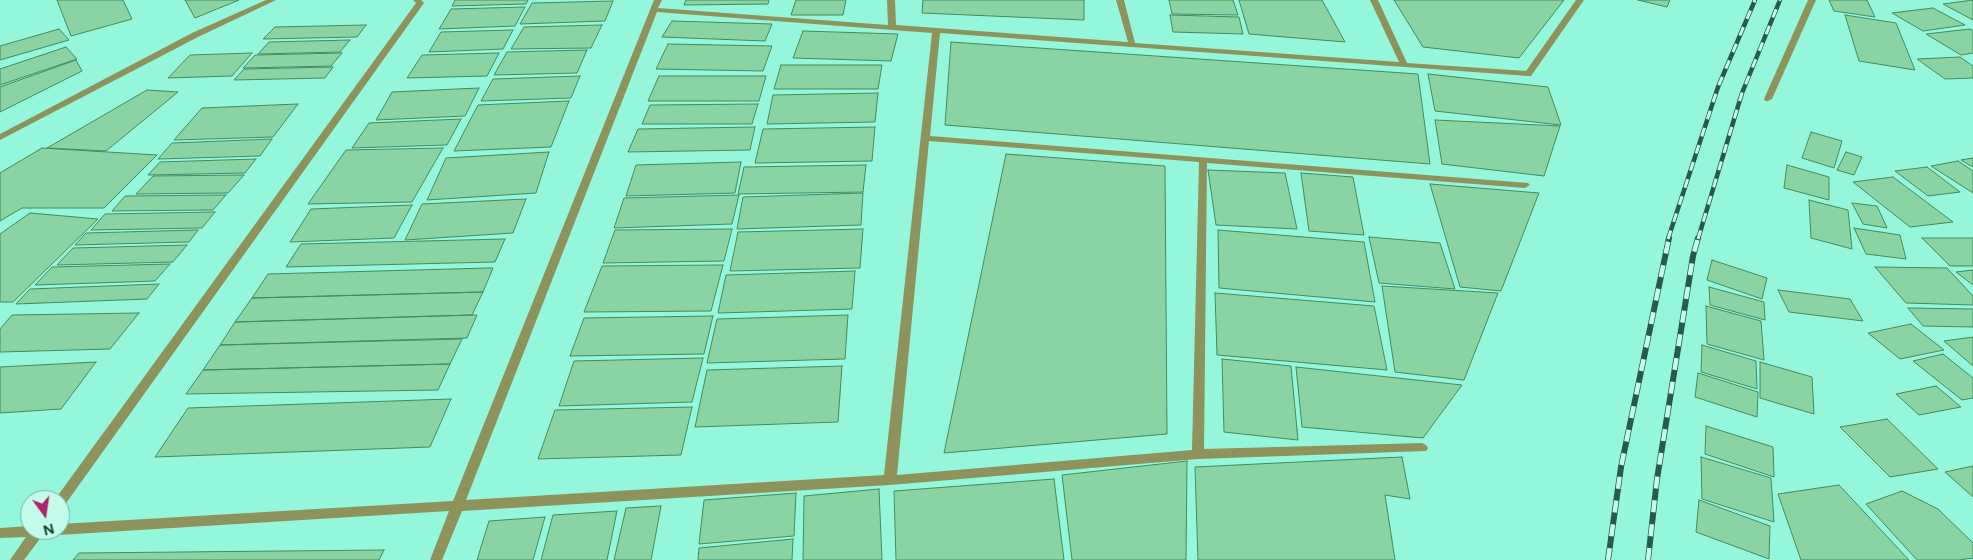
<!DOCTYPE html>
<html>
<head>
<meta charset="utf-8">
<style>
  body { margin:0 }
  #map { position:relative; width:1973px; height:560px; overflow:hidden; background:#94f7dc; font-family:Figtree,sans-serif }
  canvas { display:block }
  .north { position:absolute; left:20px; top:490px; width:50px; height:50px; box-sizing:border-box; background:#c4fceb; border:1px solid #7db0a1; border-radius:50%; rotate:166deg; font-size:14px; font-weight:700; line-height:20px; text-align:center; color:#133e33 }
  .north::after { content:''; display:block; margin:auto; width:18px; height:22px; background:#ab246a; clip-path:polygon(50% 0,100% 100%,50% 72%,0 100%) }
</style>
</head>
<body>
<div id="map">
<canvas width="1973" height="560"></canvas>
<div class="north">N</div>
</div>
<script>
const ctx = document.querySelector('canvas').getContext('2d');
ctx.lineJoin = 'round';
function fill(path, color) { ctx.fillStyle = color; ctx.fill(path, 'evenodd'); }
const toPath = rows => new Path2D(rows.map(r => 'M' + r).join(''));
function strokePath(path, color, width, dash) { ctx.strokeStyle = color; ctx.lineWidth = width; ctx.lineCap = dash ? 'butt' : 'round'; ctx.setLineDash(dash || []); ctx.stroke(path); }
const building = toPath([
  [57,0,123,0,132,19,71,36,57,0],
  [185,0,239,0,195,18,185,0],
  [455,0,528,0,526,4,452,6,455,0],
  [686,0,769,0,768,4,684,5,686,0],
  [796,0,846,0,843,15,791,15,796,0],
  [923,0,1084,0,1084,20,922,13,923,0],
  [1169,0,1233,0,1238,15,1172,14,1169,0],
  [1239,0,1322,0,1345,42,1249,34,1239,0],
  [1394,0,1564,0,1519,58,1423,47,1394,0],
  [1638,0,1670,0,1667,7,1638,0],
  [1829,0,1867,0,1875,17,1834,11,1829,0],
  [1973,0,1973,20,1943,4,1973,0],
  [613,1,605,21,520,24,532,3,613,1],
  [525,7,515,26,439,29,451,9,525,7],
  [1933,8,1965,25,1923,31,1892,13,1933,8],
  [1170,15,1239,17,1243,34,1173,32,1170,15],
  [1845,15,1896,23,1915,70,1859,61,1845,15],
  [672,21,772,24,765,41,662,37,672,21],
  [366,25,357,37,263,39,275,27,366,25],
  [602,25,591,48,511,49,524,27,602,25],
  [59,29,69,40,0,60,0,46,59,29],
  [1970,29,1973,31,1973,53,1961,55,1926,34,1970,29],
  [513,30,503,49,429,52,441,32,513,30],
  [803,31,898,34,891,61,793,58,803,31],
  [350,40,340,52,258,54,269,42,350,40],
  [951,42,1418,74,1430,164,945,125,951,42],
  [668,44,772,46,763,71,656,69,668,44],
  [66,47,77,59,0,85,0,69,66,47],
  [587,50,577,73,494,75,507,52,587,50],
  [252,53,232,76,168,78,190,55,252,53],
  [342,53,331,66,243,68,255,55,342,53],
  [499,53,487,76,407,78,422,55,499,53],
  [1960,57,1973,66,1973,78,1945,79,1917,59,1960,57],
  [76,60,82,71,0,112,0,87,76,60],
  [781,65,882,65,878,89,774,89,781,65],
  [333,67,325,78,234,80,244,69,333,67],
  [1428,74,1548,87,1561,125,1435,111,1428,74],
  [580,76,571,98,481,101,493,79,580,76],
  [659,76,766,76,759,101,648,101,659,76],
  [479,88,465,116,376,120,392,92,479,88],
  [147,90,178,92,106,151,47,148,147,90],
  [878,93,875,122,767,124,773,95,878,93],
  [569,101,551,147,454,151,478,105,569,101],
  [298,104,273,137,174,140,202,108,298,104],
  [758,104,752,124,642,124,650,105,758,104],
  [461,119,447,145,352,148,369,123,461,119],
  [1435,120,1560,126,1544,176,1442,164,1435,120],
  [755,127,750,150,628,152,638,129,755,127],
  [875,127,872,161,755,163,763,129,875,127],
  [1811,132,1842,141,1834,168,1802,158,1811,132],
  [272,139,260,156,158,159,172,143,272,139],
  [42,148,157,155,104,208,22,208,0,221,0,173,42,148],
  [443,148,412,202,308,204,346,150,443,148],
  [549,152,536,193,427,200,446,158,549,152],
  [1846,152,1862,157,1854,175,1837,170,1846,152],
  [1006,154,1165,166,1167,434,944,453,1006,154],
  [1973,158,1973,167,1961,160,1973,158],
  [256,159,245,173,148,175,160,162,256,159],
  [1958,161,1973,171,1973,193,1931,166,1958,161],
  [741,162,735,193,626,196,636,165,741,162],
  [866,165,863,192,738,194,744,167,866,165],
  [1787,165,1829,177,1829,200,1784,188,1787,165],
  [1927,167,1960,192,1928,196,1895,171,1927,167],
  [1208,170,1285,173,1297,229,1216,225,1208,170],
  [1301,173,1353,177,1364,235,1309,231,1301,173],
  [244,175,228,193,136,194,153,176,244,175],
  [1893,177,1953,222,1910,227,1853,182,1893,177],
  [1430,184,1539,193,1501,291,1460,287,1430,184],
  [863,193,861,225,737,229,743,197,863,193],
  [226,195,213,210,112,211,125,196,226,195],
  [739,195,732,224,614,228,624,198,739,195],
  [526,199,513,233,405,240,422,204,526,199],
  [1809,200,1848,210,1852,249,1811,238,1809,200],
  [1852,203,1877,206,1887,228,1863,224,1852,203],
  [412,205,394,238,290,242,311,209,412,205],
  [215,212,202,228,91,230,105,214,215,212],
  [30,213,98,219,13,302,0,302,0,234,30,213],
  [1854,228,1900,235,1906,259,1866,254,1854,228],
  [732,229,724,261,603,263,615,230,732,229],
  [863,229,860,268,730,271,738,232,863,229],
  [198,230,189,242,75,245,86,233,198,230],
  [1218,230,1364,242,1375,302,1219,288,1218,230],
  [1369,237,1440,243,1455,289,1379,283,1369,237],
  [1922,238,1973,238,1973,266,1950,266,1922,238],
  [505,239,495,262,286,267,301,244,505,239],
  [187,245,173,262,57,265,73,248,187,245],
  [1712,260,1767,278,1762,299,1707,280,1712,260],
  [170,264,155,281,35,285,52,267,170,264],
  [723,265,711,311,584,312,602,266,723,265],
  [1875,267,1947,268,1973,296,1973,305,1906,303,1875,267],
  [489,268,493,268,483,292,252,298,268,274,489,268],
  [1973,270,1973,285,1956,272,1973,270],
  [855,271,852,309,718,313,726,275,855,271],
  [159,284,147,299,16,304,30,289,159,284],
  [1382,286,1498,293,1464,380,1395,372,1382,286],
  [1709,287,1764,302,1765,320,1710,305,1709,287],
  [1778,290,1850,299,1863,321,1789,312,1778,290],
  [483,292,472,315,235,322,252,298,483,292],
  [1215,293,1374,306,1387,370,1217,355,1215,293],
  [1706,306,1761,321,1764,360,1707,344,1706,306],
  [1908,308,1973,309,1973,327,1923,326,1908,308],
  [139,313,110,349,0,352,0,329,12,315,139,313],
  [472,315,477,315,467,338,220,345,235,322,472,315],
  [848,315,845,359,707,363,717,319,848,315],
  [713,316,704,354,570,356,584,318,713,316],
  [1911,324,1944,350,1900,359,1868,333,1911,324],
  [1973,337,1973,366,1944,341,1973,337],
  [462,339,450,364,203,370,220,345,462,339],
  [1702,345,1756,361,1757,389,1701,372,1702,345],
  [1943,354,1973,378,1973,398,1962,400,1913,361,1943,354],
  [703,358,692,402,559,406,574,361,703,358],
  [1222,359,1291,366,1298,440,1224,432,1222,359],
  [96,362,61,409,0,413,0,367,96,362],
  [1760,362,1812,377,1814,414,1760,398,1760,362],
  [450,364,438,390,186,394,203,370,450,364],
  [842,366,838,422,695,427,707,370,842,366],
  [1296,367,1462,385,1423,438,1302,427,1296,367],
  [1698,373,1758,392,1757,417,1695,397,1698,373],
  [1936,386,1961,407,1919,415,1896,394,1936,386],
  [451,399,430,447,155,457,188,408,451,399],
  [692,407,681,455,538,459,555,410,692,407],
  [1887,419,1938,469,1890,477,1840,427,1887,419],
  [1706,426,1773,447,1774,477,1705,454,1706,426],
  [1402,457,1410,499,1385,495,1395,560,1198,560,1195,467,1402,457],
  [1701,457,1771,478,1774,522,1702,499,1701,457],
  [1187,461,1186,560,1072,560,1062,475,1187,461],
  [1973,466,1973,497,1945,472,1973,466],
  [1054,479,1064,560,896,560,894,491,1054,479],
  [1839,485,1909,560,1801,560,1778,494,1839,485],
  [879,489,882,560,803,560,804,496,879,489],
  [1902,491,1938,509,1973,543,1973,558,1959,560,1917,560,1866,504,1902,491],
  [796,493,794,536,699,544,704,500,796,493],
  [1699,500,1770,526,1769,559,1696,532,1699,500],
  [661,506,651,560,614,560,626,508,661,506],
  [617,511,607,560,541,560,553,515,617,511],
  [545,517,533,560,477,560,489,521,545,517],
  [793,539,792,560,698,560,699,548,793,539],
  [384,550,379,560,73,560,79,553,384,550]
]);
fill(building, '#8ad3a2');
strokePath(building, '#428b5d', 1);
fill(toPath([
  [266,0,276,0,198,37,0,140,0,134,192,33,266,0],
  [413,0,421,0,424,3,64,506,60,507,60,500,55,500,56,498,416,3,413,0],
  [654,0,662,0,658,8,888,25,887,0,895,0,896,25,1128,42,1116,0,1124,0,1135,43,1399,62,1370,0,1378,0,1407,63,1526,71,1576,0,1584,0,1531,76,1528,76,940,33,930,136,1528,183,1530,185,1525,188,1207,163,1204,449,1422,443,1426,445,1428,448,1426,451,1198,459,890,485,462,511,442,560,430,560,449,511,42,536,24,560,10,560,26,537,0,538,0,528,30,526,30,530,60,530,60,524,453,501,654,0],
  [657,12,932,33,884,475,466,500,657,12],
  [929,141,1199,162,1192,450,897,475,929,141],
  [1808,0,1816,0,1772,99,1768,101,1765,101,1764,99,1808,0]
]), '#8d935b');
const railFar1 = toPath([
  [1668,239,1718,87,1755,0],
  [1698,239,1742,93,1780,0]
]);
const rail = toPath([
  [1608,560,1621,467,1669,238],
  [1648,560,1657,479,1693,256,1698,238]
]);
strokePath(railFar1, '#265a4c', 4.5);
strokePath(rail, '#265a4c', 6);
strokePath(railFar1, '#c4fceb', 3, [9]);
strokePath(rail, '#c4fceb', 4.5, [12]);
</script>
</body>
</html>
